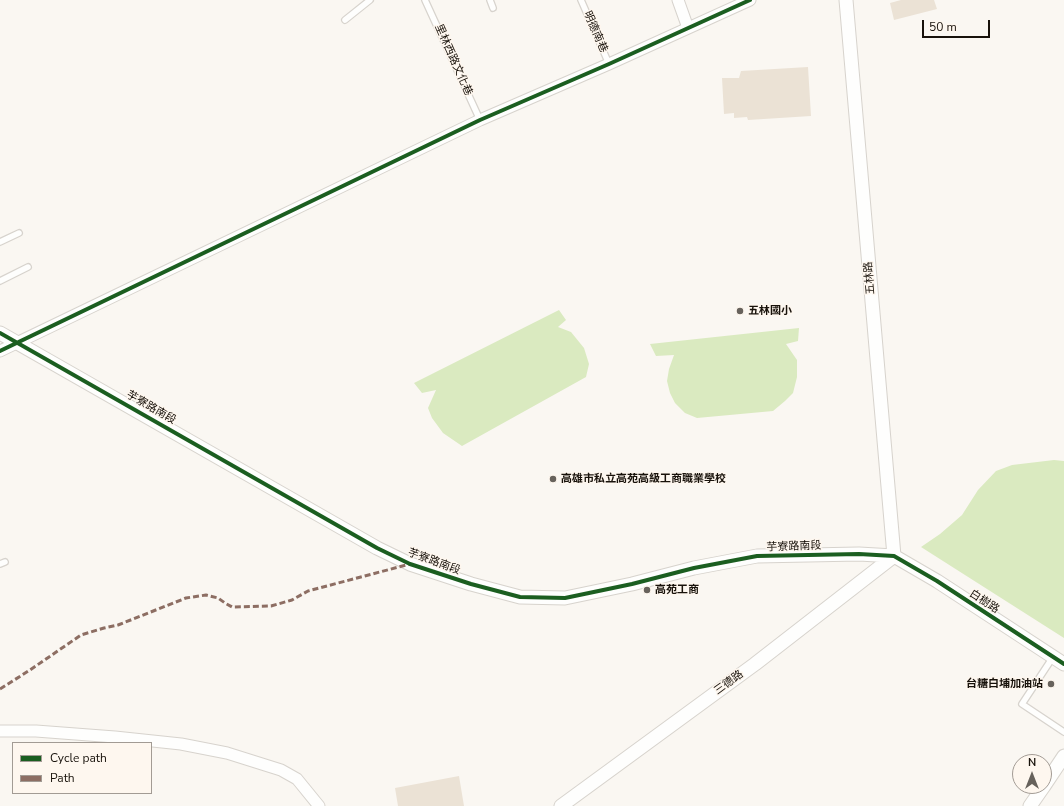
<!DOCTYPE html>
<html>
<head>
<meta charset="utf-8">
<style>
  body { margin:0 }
  #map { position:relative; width:1064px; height:806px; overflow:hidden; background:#faf7f2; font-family:"Nunito Sans",sans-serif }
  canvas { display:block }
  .legend { position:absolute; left:12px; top:742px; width:140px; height:52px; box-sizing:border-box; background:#fef7ef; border:1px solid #a29b94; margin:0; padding:5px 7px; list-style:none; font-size:12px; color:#18120b }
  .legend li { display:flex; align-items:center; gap:8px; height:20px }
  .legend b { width:20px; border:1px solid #a29b94 }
  .north { position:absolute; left:1012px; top:754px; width:40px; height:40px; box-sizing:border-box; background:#fef7ef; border:1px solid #a29b94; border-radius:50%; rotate:0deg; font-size:11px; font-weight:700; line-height:16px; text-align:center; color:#18120b }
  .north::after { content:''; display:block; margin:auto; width:14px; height:18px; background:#67625c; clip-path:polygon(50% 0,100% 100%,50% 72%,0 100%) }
  .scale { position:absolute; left:922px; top:20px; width:68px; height:18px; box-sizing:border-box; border:2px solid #18120b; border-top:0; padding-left:5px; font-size:12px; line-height:14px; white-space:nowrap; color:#18120b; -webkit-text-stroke:3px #fef7ef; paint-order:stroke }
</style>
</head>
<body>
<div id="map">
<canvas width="1064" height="806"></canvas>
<ul class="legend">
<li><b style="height:5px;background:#1b5e20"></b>Cycle path</li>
<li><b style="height:5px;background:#8d6e63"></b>Path</li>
</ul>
<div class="north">N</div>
<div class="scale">50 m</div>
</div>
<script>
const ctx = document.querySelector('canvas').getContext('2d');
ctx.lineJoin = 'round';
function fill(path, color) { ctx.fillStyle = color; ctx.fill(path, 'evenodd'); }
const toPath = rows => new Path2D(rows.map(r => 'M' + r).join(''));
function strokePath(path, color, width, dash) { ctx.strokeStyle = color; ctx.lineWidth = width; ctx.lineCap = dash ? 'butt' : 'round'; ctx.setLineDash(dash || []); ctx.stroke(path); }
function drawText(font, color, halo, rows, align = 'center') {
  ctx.font = font + ' "Nunito Sans","Noto Sans TC",sans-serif'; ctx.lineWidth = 3; ctx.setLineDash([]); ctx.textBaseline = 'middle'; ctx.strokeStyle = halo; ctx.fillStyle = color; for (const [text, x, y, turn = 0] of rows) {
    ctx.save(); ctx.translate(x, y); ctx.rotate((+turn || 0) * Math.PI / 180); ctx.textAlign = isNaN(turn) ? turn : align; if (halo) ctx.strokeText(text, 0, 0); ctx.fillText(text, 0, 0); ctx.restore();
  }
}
fill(toPath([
  [559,310,566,320,558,327,571,332,584,348,589,364,586,377,462,446,443,433,432,418,428,408,436,390,422,393,414,383],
  [799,328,798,341,786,344,797,360,797,377,793,393,785,401,773,411,697,418,685,413,675,403,670,393,667,381,669,369,674,355,656,356,650,344],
  [1054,460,1064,461,1064,638,921,547,940,534,962,515,978,490,996,471,1012,465]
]), '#daeac0');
fill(toPath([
  [901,0,934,0,937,9,894,20,890,3],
  [808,67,811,116,748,120,747,117,734,118,734,113,724,114,722,78,739,78,741,71],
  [459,776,464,806,398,806,395,788]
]), '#ebe2d5');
const service = toPath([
  [425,0,480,120],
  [490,0,493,8],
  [581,0,609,64],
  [345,20,370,0],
  [0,242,19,233],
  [0,281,28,267],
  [0,564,5,562],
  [1053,657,1022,704,1064,732]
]);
const minor = toPath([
  [678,0,688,28],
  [0,351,480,120,609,64,750,0],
  [0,731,36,731,115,737,181,744,227,753,281,770,297,779,319,806]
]);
const tertiary = toPath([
  [846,0,894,556],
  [0,333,377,548,410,564,471,584,520,597,565,598,632,584,694,568,757,556,859,554,894,556,937,581,1064,664],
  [1044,786,1064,756],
  [561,806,755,664,894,556],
  [1030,806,1044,786]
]);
strokePath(service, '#d7d3cd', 8);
strokePath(minor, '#d7d3cd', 13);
strokePath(tertiary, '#d7d3cd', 15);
strokePath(service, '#fefefd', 5.5);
strokePath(minor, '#fefefd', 11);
strokePath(tertiary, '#fefefd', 13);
strokePath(toPath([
  [0,689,30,670,81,635,104,628,118,625,186,598,206,595,218,598,225,603,232,607,271,606,292,600,308,591,410,564]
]), '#8d6e63', 3, [6, 3]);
strokePath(toPath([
  [0,333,377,548,410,564,471,584,520,597,565,598,632,584,694,568,757,556,859,554,894,556,937,581,1064,664],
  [0,351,480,120,609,64,750,0]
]), '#1b5e20', 4);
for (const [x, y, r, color] of [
  [740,311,4,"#67625c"],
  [553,479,4,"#67625c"],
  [647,590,4,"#67625c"],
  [1051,684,4,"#67625c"]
]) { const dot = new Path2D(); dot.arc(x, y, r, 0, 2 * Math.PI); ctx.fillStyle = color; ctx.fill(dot); strokePath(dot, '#fef7ef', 1.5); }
drawText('11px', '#18120b', '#fef7ef', [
  ["明德南巷",595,32,66],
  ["里林西路文化巷",453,60,66],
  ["五林路",870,278,-95],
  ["芋寮路南段",151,408,30],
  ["芋寮路南段",794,547,-2],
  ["芋寮路南段",434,562,20],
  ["白樹路",984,602,33],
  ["三德路",729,683,-36]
]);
drawText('bold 11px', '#18120b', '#fef7ef', [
  ["五林國小",748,311],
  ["高雄市私立高苑高級工商職業學校",561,479],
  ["高苑工商",655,590],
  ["台糖白埔加油站",1043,684,"right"]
], 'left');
</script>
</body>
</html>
